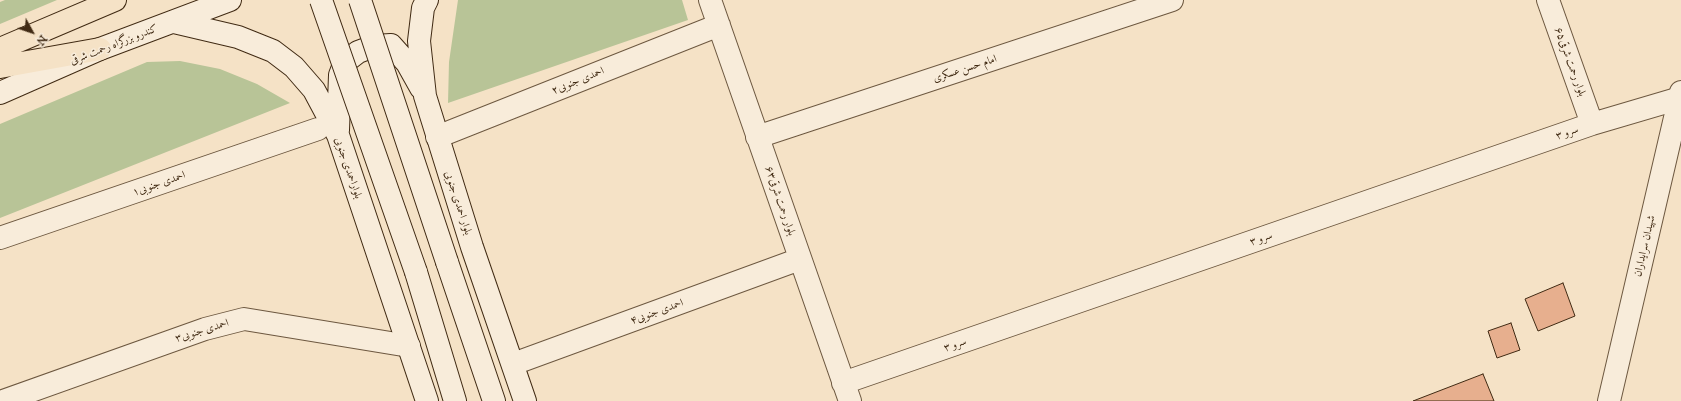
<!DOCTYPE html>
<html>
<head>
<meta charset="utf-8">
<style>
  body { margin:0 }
  #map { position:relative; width:1681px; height:401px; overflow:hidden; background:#f5e2c6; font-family:"IM FELL Great Primer",serif }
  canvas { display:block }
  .north { position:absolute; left:12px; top:12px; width:40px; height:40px; -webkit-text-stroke:3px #f8ecda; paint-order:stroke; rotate:130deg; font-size:11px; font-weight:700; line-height:16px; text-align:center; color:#402a13 }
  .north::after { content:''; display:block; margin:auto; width:14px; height:18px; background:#402a13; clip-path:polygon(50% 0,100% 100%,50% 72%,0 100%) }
</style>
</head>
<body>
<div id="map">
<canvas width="1681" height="401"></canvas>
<div class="north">N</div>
</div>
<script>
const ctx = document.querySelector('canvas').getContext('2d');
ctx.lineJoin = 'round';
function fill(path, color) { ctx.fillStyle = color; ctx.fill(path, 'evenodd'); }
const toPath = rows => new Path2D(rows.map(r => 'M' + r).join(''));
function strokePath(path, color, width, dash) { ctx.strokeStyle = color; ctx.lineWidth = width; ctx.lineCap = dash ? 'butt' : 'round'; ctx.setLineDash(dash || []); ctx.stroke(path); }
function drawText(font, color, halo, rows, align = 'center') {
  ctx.font = font + ' "IM FELL Great Primer",Amiri,serif'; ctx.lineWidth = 3; ctx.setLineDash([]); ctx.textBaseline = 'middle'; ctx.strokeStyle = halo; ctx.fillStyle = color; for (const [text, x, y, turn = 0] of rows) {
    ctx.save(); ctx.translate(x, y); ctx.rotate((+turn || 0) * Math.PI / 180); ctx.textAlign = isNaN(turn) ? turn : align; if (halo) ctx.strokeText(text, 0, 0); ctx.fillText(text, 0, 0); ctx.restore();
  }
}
fill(toPath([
  [5,0,57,0,0,24,0,2],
  [458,0,682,0,688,20,448,103,449,62],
  [180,61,220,69,257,84,290,103,0,218,0,124,147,62]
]), '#b8c497');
const building = toPath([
  [1563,283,1575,316,1538,331,1525,299,1563,283],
  [1511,323,1520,350,1497,358,1488,331,1511,323],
  [1483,374,1494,401,1413,401,1483,374]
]);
fill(building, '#e7af8e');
strokePath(building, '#402a13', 1);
const minor = toPath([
  [710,0,850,401],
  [1548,0,1592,124],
  [437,137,719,25],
  [757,137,1172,0],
  [0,238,318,129],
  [513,364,800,259],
  [843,383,1592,124,1680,98],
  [3,401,205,329,244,319,409,346]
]);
const tertiary = toPath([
  [1609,401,1681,92]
]);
const secondary = toPath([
  [427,0,423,8,419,41,425,96,472,247,525,401],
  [174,22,238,37,273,51,294,67,314,90,338,135,427,401],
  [0,93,100,49,230,0],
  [338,130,340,75,345,62,358,52,374,46,391,45,407,63,421,88],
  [447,262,494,401],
  [416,272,455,401]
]);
const trunk = toPath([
  [0,49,115,0],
  [0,67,100,49]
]);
strokePath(minor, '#6d5840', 24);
strokePath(tertiary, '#6d5840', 24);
strokePath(secondary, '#402a13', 24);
strokePath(trunk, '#402a13', 24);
strokePath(minor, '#f8ecda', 22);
strokePath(tertiary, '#f8ecda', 22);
strokePath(secondary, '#f8ecda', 22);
strokePath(trunk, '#f5e2c6', 22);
const secondaryBridge = toPath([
  [321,0,416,272],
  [360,0,447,262]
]);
strokePath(secondaryBridge, '#402a13', 24, []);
strokePath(secondaryBridge, '#f8ecda', 22);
drawText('11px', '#402a13', '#f8ecda', [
  ["کندرو بزرگراه رحمت شرقی",114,45,-21],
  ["بلوار رحمت شرقی۶۵",1570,62,70],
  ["امام حسن عسکری",965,69,-18],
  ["احمدی جنوبی۲",578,81,-22],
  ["سرو ۳",1567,133,-19],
  ["بلواراحمدی جنوبی",348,168,71],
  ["احمدی جنوبی۱",159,184,-19],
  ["بلوار رحمت شرقی۶۳",780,201,71],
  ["بلوار احمدی جنوبی",458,203,72],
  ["سرو ۳",1261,239,-19],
  ["شهیدان سرایداران",1645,246,-77],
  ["احمدی جنوبی۴",657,312,-20],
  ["احمدی جنوبی۳",202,331,-17],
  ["سرو ۳",955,345,-19]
]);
</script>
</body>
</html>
